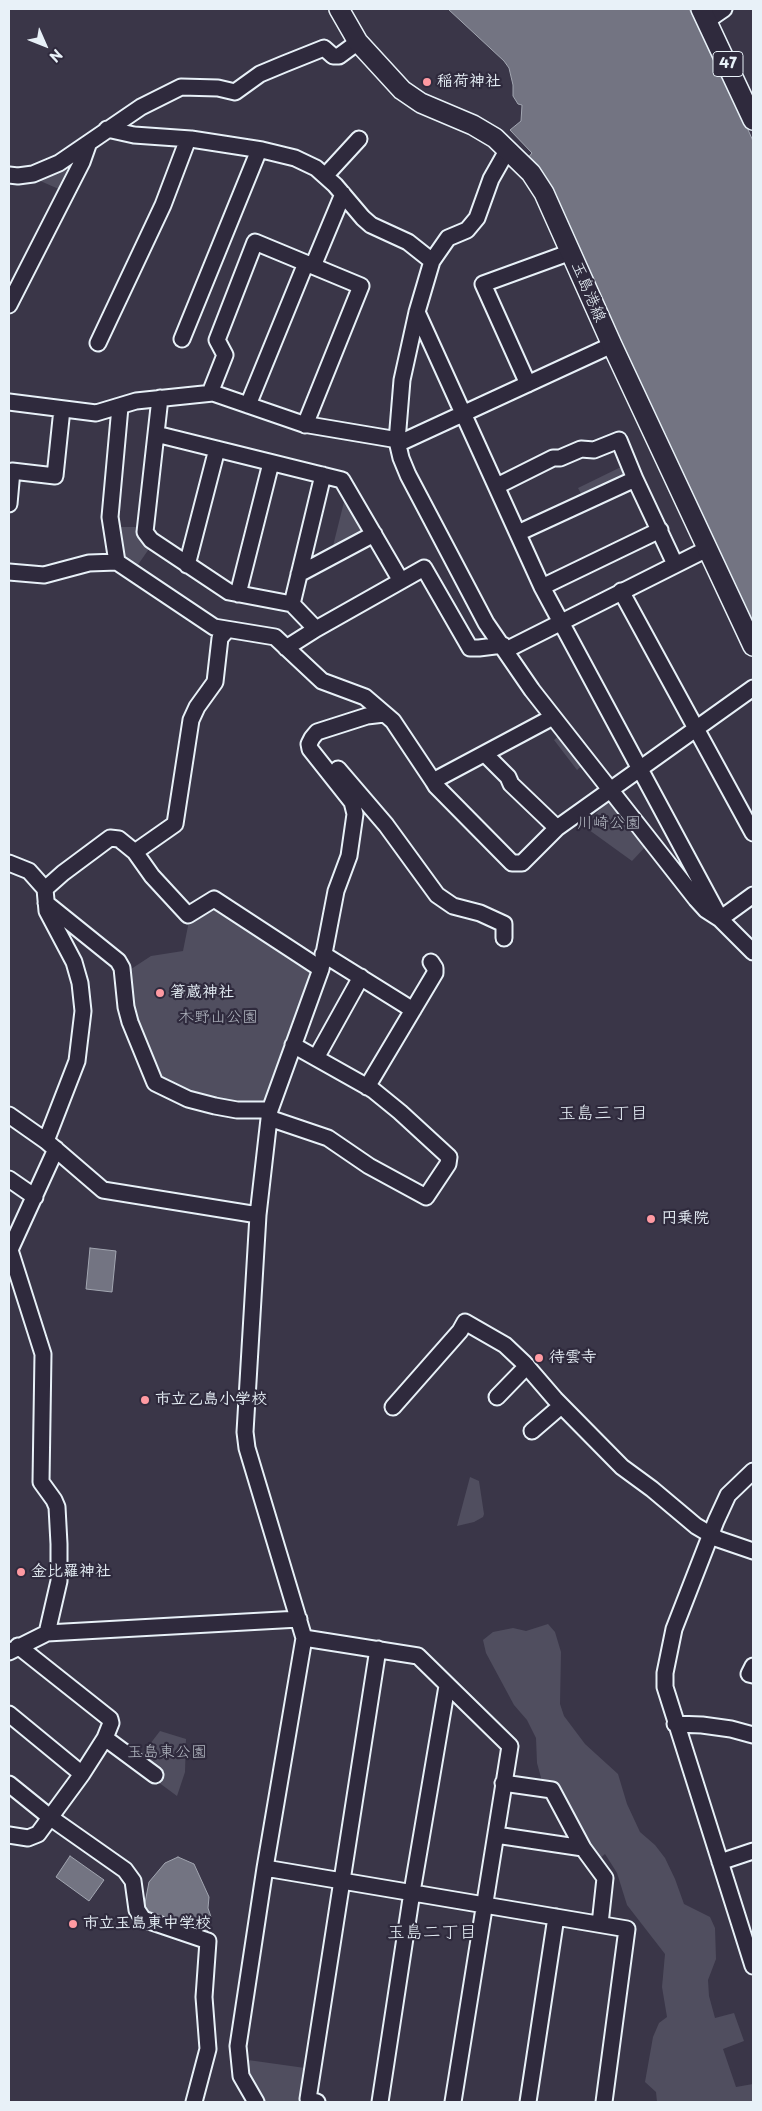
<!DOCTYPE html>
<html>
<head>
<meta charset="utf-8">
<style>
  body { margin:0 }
  #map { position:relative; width:762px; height:2111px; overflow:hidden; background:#3a3648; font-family:"Playpen Sans",sans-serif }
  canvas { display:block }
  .frame { position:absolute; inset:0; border:10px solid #e8f1f8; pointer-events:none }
  .north { position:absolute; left:20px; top:20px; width:50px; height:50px; -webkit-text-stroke:4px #2f2a3d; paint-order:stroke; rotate:134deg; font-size:14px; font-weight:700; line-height:20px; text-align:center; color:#e8f1f8 }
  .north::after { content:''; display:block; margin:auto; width:18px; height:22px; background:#e8f1f8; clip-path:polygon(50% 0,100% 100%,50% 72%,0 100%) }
</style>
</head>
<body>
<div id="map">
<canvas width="762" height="2111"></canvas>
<div class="frame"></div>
<div class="north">N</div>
</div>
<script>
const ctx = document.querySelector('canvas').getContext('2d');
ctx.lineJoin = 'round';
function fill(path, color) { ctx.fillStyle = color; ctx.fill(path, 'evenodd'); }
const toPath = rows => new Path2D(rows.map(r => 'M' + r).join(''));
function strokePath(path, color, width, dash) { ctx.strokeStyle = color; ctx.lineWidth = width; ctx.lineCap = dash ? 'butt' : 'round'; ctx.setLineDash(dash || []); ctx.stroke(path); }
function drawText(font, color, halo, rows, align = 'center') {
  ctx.font = font + ' "Playpen Sans","Klee One",sans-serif'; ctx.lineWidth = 4.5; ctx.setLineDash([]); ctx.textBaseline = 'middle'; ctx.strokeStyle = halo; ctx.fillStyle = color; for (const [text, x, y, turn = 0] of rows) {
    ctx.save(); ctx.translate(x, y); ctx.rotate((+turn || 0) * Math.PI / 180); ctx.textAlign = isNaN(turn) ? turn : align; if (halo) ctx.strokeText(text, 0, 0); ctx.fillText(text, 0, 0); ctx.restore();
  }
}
fill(toPath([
  [76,162,61,190,38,180,40,177,58,171],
  [625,465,630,475,583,497,578,488],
  [346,494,366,529,331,554],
  [115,527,140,527,151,546,135,569,119,559],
  [562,733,585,763,577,770,554,740],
  [608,799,647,845,632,861,585,827],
  [215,905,316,970,267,1105,227,1104,173,1090,156,1074,141,1035,125,973,151,956,183,951,189,921],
  [470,1477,479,1481,484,1514,483,1517,474,1522,457,1526],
  [548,1624,555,1632,561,1652,560,1704,564,1716,585,1744,618,1774,627,1804,640,1832,655,1845,665,1858,675,1879,684,1904,710,1917,715,1928,716,1959,708,1980,709,1996,715,2018,734,2013,744,2041,723,2049,736,2087,753,2084,753,2102,657,2102,656,2092,645,2082,653,2037,659,2023,667,2017,662,1987,665,1954,627,1905,617,1873,607,1857,605,1854,597,1861,543,1785,537,1763,536,1738,527,1720,514,1705,486,1653,483,1640,493,1632,513,1628,526,1631],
  [160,1731,186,1739,185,1772,177,1796,154,1779,140,1757],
  [248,2060,305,2068,301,2102,266,2102,250,2076]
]), '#504e5f');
const water = toPath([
  [448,9,689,9,715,55,753,141,753,628,527,159,532,153,510,130,521,121,522,105,518,104,513,96,513,85,509,68,504,61,448,9],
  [90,1248,116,1251,112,1292,86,1289,90,1248],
  [70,1856,104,1880,89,1901,56,1877,70,1856],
  [178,1857,194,1864,209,1897,208,1908,211,1917,206,1936,144,1916,144,1908,149,1882,165,1863,178,1857]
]);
fill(water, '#737482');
strokePath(water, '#a2a6b1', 1);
const minor = toPath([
  [708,20,724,9],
  [107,129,134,135,191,139,262,150,295,158,316,168,335,185,363,218,371,225,408,242,432,261],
  [508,149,491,179,477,218,467,230,448,238,432,261,417,312,402,380,397,441,401,458,408,475,486,623,532,690,696,899,706,910,720,919,753,952],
  [9,175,18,176,33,174,59,163,141,107,181,87,218,88,235,92,260,74,284,64,324,48,333,56,339,56,358,42],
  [325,176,359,139],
  [313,266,343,194],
  [9,305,82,162,88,145],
  [417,312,542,587,719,916],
  [182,339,259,150],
  [98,343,163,205,188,139],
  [528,384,483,284,571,252],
  [210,393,225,355,217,340,255,242,361,286,305,425],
  [160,398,145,532,151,540,229,592,292,604,316,629,424,568,470,648,479,648,503,645],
  [9,402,96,413,136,401,213,393,303,424,404,441,612,345],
  [248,405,306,263],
  [156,434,342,480,401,581],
  [497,486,553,458,560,458,581,449,594,450,619,440,635,479],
  [9,504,12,471,55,476,62,409],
  [518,533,635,479,675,564],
  [117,562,110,517,120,407],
  [187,565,217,449],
  [9,572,44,575,89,563,117,562,214,627,275,637,322,681,365,697,393,721,433,781,553,717],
  [299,574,374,534],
  [542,587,660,530],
  [621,591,753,833],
  [238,594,271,463],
  [292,604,323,475],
  [286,648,316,629],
  [506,650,707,549],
  [485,754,508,777,511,784,557,828],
  [338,769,386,825,437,895,453,906,480,913,504,924,504,938],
  [433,781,436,786,512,863,522,863,557,828,753,688],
  [135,852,152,876,188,915,214,899,321,969],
  [9,863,29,871,45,889],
  [46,903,118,961,122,968,126,1007,130,1022,155,1083,188,1099,215,1106,237,1110,270,1110],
  [720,919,753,895],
  [323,954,413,1010],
  [316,1058,361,977],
  [367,1087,435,973,435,968,431,962],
  [9,1115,46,1141,103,1190,258,1215],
  [269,1118,328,1138,369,1166,426,1197,448,1164,449,1157,400,1112,373,1090,293,1045],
  [46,1141,77,1061,83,1011,80,983,74,962,47,911,45,889,63,873,110,838,119,839,135,852,175,824,191,720,197,707,215,682,220,638,227,630],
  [9,1179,35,1197],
  [10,1250,43,1354,41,1482,54,1500,57,1507,59,1544,59,1581,47,1633],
  [9,1252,56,1149],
  [497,1397,527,1366],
  [393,1407,460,1331,465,1322,505,1345,524,1363,555,1399,622,1467,652,1489,696,1526,718,1539,753,1551],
  [532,1431,561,1406],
  [753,1471,728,1495,716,1521,674,1629,665,1673,665,1687,753,1966],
  [304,1638,418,1656,510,1746,453,2102],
  [9,1652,47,1633,299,1619],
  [753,1666,749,1674,753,1675],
  [9,1714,82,1774],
  [675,1724,702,1725,731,1729,753,1735],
  [105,1738,155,1775],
  [503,1783,552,1790,583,1848,605,1878,600,1924],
  [9,1784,51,1818,125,1870,133,1881,137,1910,143,1919,208,1941,204,1997,208,2049,194,2102],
  [9,1835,28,1838,38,1834,82,1774,105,1738,111,1723,110,1719,18,1646],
  [496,1835,583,1848],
  [720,1862,753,1851],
  [265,1868,627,1929,604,2102],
  [256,2102,241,2076,238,2046,265,1868,304,1638,247,1448,245,1432,258,1215,270,1110,321,969,336,891,349,856,355,814,352,802,310,749,309,744,312,738,317,732,367,716,384,714],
  [317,2102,308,2099,378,1649],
  [380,2102,412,1892,447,1686],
  [528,2102,556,1917]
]);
const major = toPath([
  [339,9,358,42,402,90,421,103,473,125,495,138,531,173,544,193,612,345,753,646],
  [701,9,753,120]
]);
strokePath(minor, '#e8f1f8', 19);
strokePath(major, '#e8f1f8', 22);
strokePath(minor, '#2f2a3d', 15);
strokePath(major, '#2f2a3d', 19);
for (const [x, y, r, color] of [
  [427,82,5,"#ff9aa2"],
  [160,993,5,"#ff9aa2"],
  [651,1219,5,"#ff9aa2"],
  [539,1358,5,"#ff9aa2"],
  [145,1400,5,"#ff9aa2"],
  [21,1572,5,"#ff9aa2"],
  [73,1924,5,"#ff9aa2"]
]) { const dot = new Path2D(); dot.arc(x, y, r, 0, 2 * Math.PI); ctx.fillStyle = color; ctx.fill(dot); strokePath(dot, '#2f2a3d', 2); }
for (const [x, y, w] of [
  [728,64,30]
]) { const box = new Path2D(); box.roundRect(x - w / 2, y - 12.5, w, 25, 4); ctx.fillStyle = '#2f2a3d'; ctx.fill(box); strokePath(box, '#e8f1f8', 1); }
drawText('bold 15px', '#e8f1f8', null, [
  ["47",728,64]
]);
drawText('bold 16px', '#e8f1f8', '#2f2a3d', [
  ["稲荷神社",437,82],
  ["箸蔵神社",170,993],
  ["円乗院",661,1219],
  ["待雲寺",549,1358],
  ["市立乙島小学校",155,1400],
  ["金比羅神社",31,1572],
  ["市立玉島東中学校",83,1924]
], 'left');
drawText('16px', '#e8f1f8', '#2f2a3d', [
  ["玉島港線",588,292,67]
]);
drawText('16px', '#b3b8c2', '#2f2a3d', [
  ["川崎公園",609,824],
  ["木野山公園",218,1018],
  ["玉島東公園",167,1753]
]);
drawText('18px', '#e8f1f8', '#2f2a3d', [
  ["玉島三丁目",603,1114],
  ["玉島二丁目",432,1933]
]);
</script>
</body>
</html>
